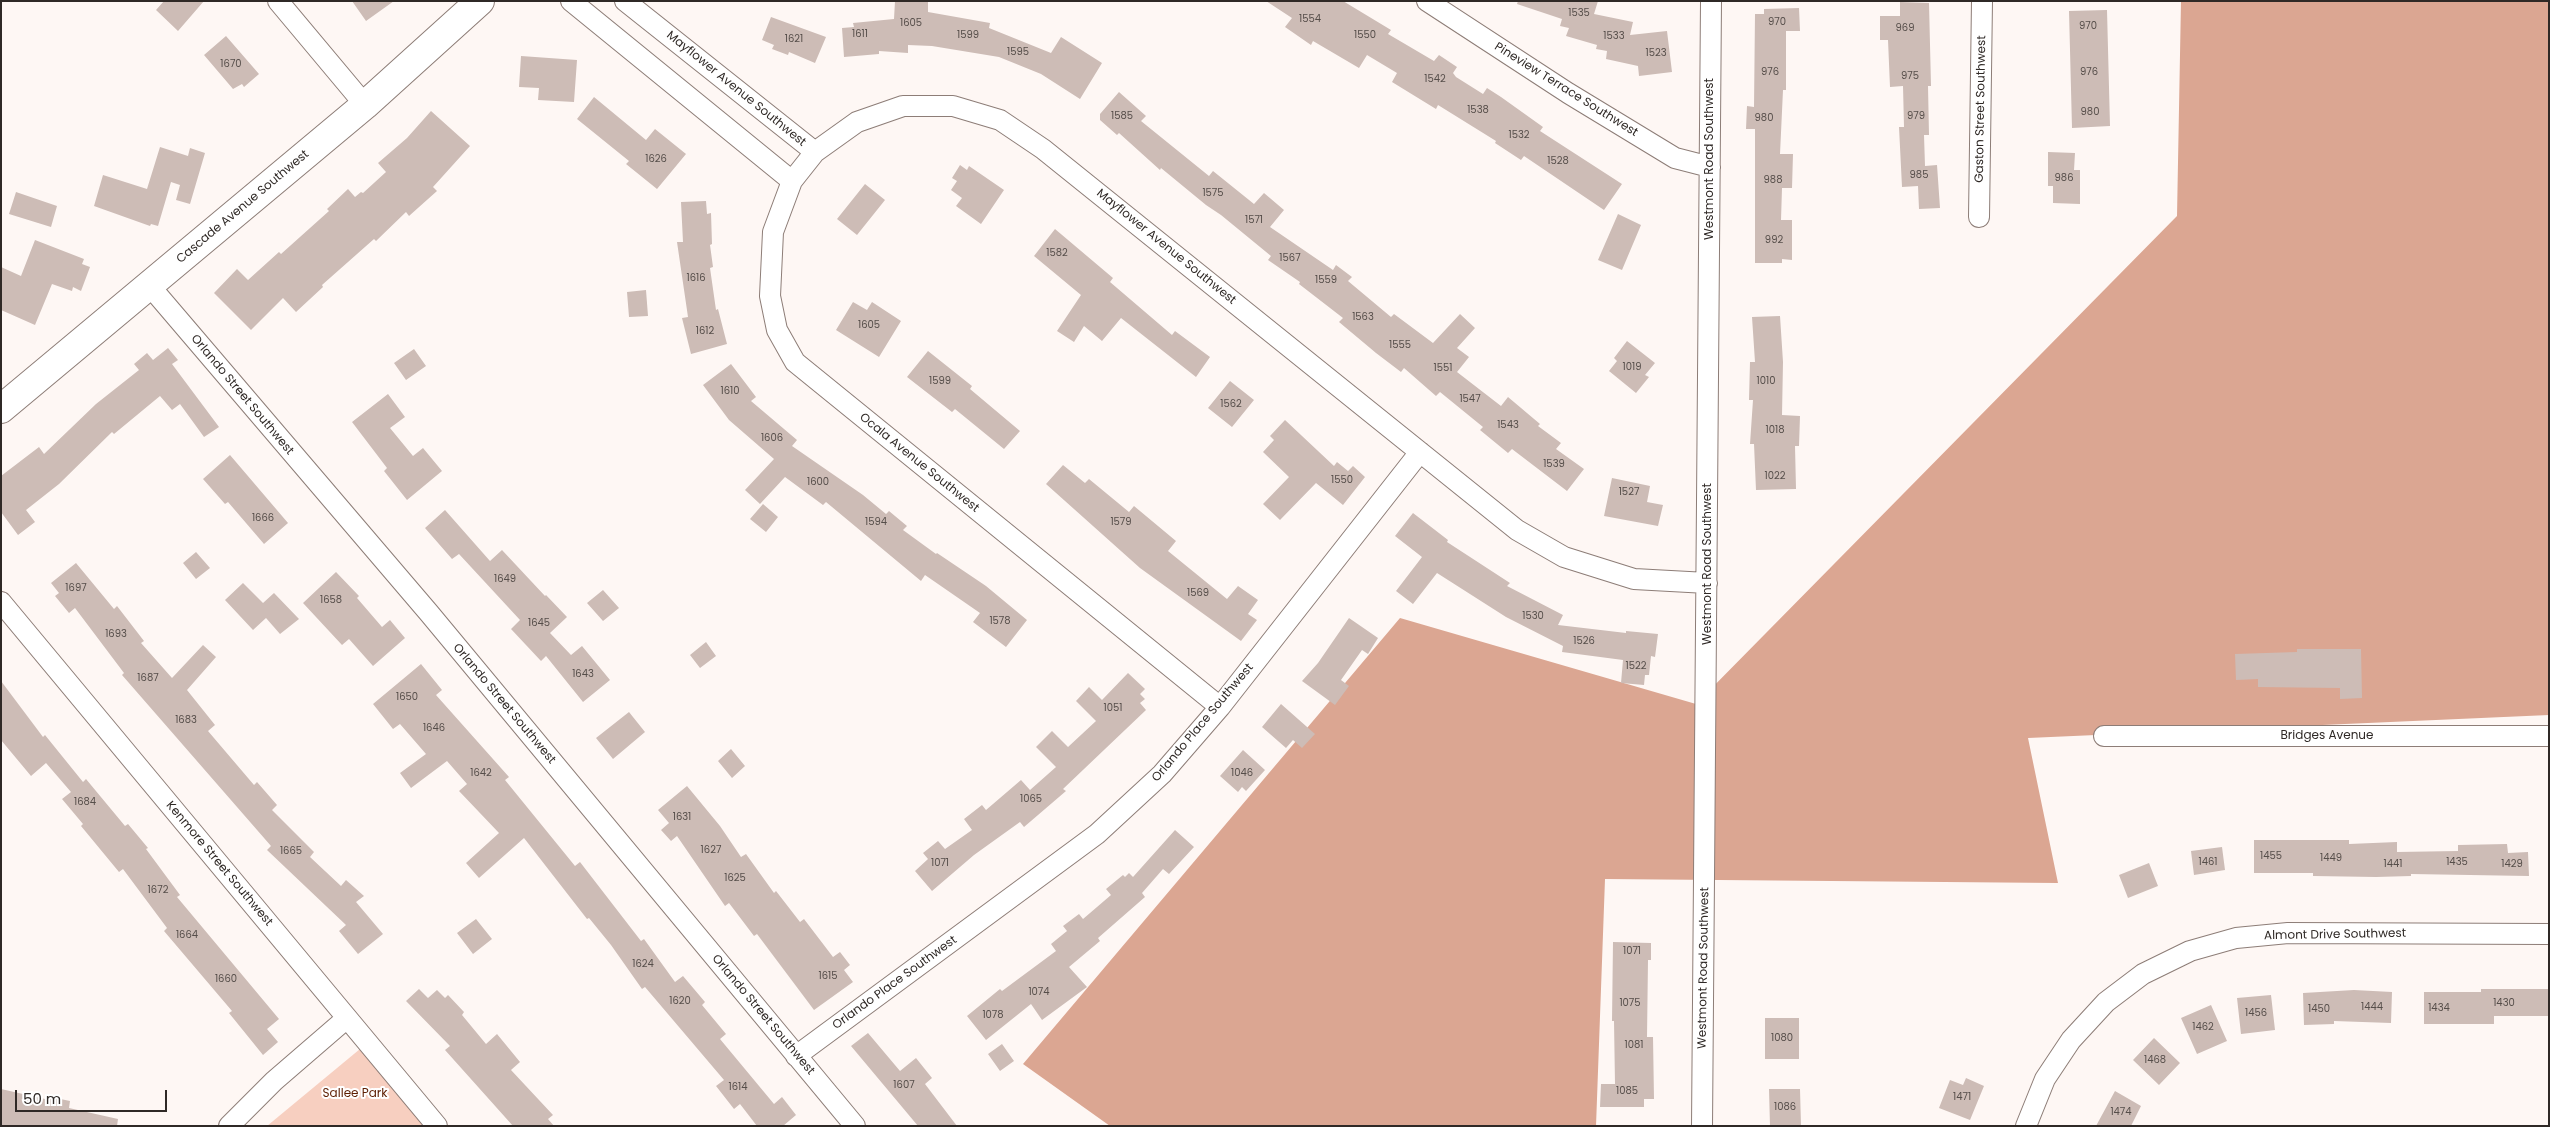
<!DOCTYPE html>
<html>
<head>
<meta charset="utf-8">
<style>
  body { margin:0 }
  #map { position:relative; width:2550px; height:1127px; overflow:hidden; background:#fef7f4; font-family:Poppins,sans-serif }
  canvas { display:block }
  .frame { position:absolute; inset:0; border:2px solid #2f2926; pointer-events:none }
  .scale { position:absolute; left:15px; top:1090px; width:152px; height:22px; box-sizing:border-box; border:2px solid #2f2926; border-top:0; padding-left:6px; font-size:15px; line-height:18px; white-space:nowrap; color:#2f2926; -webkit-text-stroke:4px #fff; paint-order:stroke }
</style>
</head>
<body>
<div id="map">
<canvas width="2550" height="1127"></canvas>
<div class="frame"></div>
<div class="scale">50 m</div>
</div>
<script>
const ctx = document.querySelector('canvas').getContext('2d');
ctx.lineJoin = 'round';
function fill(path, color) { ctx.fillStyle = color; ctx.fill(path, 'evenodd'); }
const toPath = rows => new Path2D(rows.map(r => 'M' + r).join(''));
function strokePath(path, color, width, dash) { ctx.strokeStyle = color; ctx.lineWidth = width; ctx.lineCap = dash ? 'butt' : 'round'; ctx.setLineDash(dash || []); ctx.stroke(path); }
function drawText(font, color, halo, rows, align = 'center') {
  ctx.font = font + ' Poppins,sans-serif'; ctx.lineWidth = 4; ctx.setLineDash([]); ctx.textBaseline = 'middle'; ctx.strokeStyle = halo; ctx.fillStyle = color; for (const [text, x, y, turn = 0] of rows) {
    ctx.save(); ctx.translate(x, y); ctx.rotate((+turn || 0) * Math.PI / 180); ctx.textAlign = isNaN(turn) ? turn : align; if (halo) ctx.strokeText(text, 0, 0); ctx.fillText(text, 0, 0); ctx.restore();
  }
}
fill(toPath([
  [360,1049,425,1126,267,1126]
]), '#f7cfc0');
fill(toPath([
  [2181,1,2549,1,2549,715,2028,738,2058,883,1605,879,1596,1126,1110,1126,1023,1064,1400,618,1696,704,2177,216]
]), '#dba692');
fill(toPath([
  [164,1,204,1,178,31,156,10],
  [352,1,394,1,366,21],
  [895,1,928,1,928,12,990,23,989,28,1051,53,1061,37,1102,63,1080,99,1041,74,999,57,932,46,908,45,908,53,879,51,879,54,844,57,842,28,854,27,853,23,894,19],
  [1266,1,1343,1,1391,30,1388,34,1434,61,1439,55,1457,67,1453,73,1456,77,1483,94,1487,88,1501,97,1543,127,1540,131,1622,184,1604,210,1524,156,1521,160,1495,143,1496,141,1438,105,1436,109,1392,82,1397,73,1367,55,1359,68,1313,41,1311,45,1285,27,1292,18],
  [1518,1,1598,1,1594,14,1633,22,1630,35,1667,31,1672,72,1639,76,1638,66,1606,59,1607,51,1596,49,1597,45,1566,36,1569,28,1560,26,1562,19,1517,4],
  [1900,2,1929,3,1931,86,1928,86,1929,135,1924,135,1925,166,1937,165,1940,208,1919,209,1918,186,1902,187,1899,127,1904,127,1903,86,1890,87,1888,40,1880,40,1880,16,1900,16],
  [1799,8,1800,31,1786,31,1786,90,1783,90,1780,154,1793,154,1792,188,1782,188,1781,220,1792,220,1792,260,1782,259,1782,263,1755,263,1755,129,1746,129,1747,106,1754,107,1755,14,1764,14,1764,9],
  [2107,10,2110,126,2072,128,2069,11],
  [771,17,826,37,815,63,789,52,788,55,772,49,774,45,762,40],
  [226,36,259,74,244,87,242,84,233,89,204,55],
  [521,56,577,60,574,102,538,100,539,88,519,87],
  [1119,92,1146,116,1141,121,1209,176,1213,171,1254,204,1264,193,1284,210,1270,227,1333,270,1336,265,1352,277,1348,281,1391,317,1394,314,1433,343,1460,314,1475,328,1457,348,1469,357,1457,372,1501,406,1508,397,1540,424,1538,426,1561,443,1556,449,1584,469,1567,491,1512,449,1508,453,1480,430,1483,427,1440,392,1436,396,1404,368,1401,372,1376,353,1339,322,1343,318,1299,284,1300,282,1268,260,1271,256,1221,215,1206,205,1161,168,1160,170,1119,133,1117,135,1100,120,1100,114],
  [594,97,646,140,655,129,686,154,657,189,626,164,629,161,577,119],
  [431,111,470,146,433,187,437,191,409,216,406,212,376,241,374,239,322,285,323,287,296,312,283,298,251,330,214,293,237,269,248,280,279,252,281,254,329,211,327,209,348,189,355,197,361,192,363,193,386,172,378,163,407,138],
  [160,147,188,156,190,148,205,153,190,204,176,200,180,185,171,182,158,226,151,224,150,226,94,206,103,175,147,189],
  [2048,152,2075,153,2074,170,2080,170,2080,204,2053,203,2053,186,2048,186],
  [960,165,967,170,969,166,1004,190,981,224,956,206,962,198,951,190,957,181,952,178],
  [865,184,885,200,857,235,837,219],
  [16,192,57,206,51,227,9,214],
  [706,201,707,214,711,213,712,244,710,245,713,267,710,268,716,310,718,309,727,344,691,354,682,318,688,317,677,242,683,242,681,202],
  [1618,214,1641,225,1622,270,1598,260],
  [1055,229,1113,278,1110,282,1172,335,1175,331,1210,357,1196,377,1121,318,1102,341,1084,326,1074,342,1057,331,1081,295,1034,256],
  [35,240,84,259,82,264,90,267,81,291,73,287,72,291,52,284,35,325,1,310,1,267,21,276],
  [646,290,648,316,629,317,627,292],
  [853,302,867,310,872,302,901,321,879,357,836,330],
  [1780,316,1783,362,1782,415,1800,416,1799,446,1795,446,1796,489,1756,490,1754,444,1750,444,1753,400,1749,400,1750,362,1755,362,1752,317],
  [1627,341,1655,363,1645,375,1649,377,1636,393,1609,371,1617,361,1614,358],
  [168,348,178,360,172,364,219,427,204,437,180,404,172,410,160,396,114,434,112,432,59,484,26,510,35,522,18,535,1,512,1,476,39,447,44,454,96,404,139,370,134,364,147,353,153,360],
  [414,349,426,366,406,380,394,363],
  [928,351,972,386,970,389,1020,431,1004,449,955,409,952,412,907,377],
  [731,364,756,397,751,401,797,440,792,446,863,495,886,514,889,511,907,526,903,530,936,554,937,553,986,586,1027,620,1006,647,973,622,980,613,925,575,921,581,826,502,823,505,785,477,760,504,745,490,774,459,729,420,703,385],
  [1230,381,1254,400,1232,427,1208,408],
  [388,394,405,417,390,428,413,456,423,448,442,471,407,500,384,471,387,468,352,422],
  [1285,420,1334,466,1337,462,1348,471,1353,466,1365,477,1343,505,1316,483,1280,520,1263,504,1289,477,1263,452,1274,440,1270,436],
  [230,455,288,523,264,544,228,502,225,504,203,479],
  [1063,465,1085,483,1089,479,1129,512,1134,506,1176,541,1168,551,1227,599,1238,586,1258,600,1248,614,1257,620,1241,641,1140,568,1046,484],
  [1612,478,1650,486,1647,502,1663,505,1658,526,1604,516],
  [763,504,778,517,766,532,750,519],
  [445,510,490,561,502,550,545,596,546,595,567,617,550,633,571,655,582,646,610,680,583,702,546,656,541,661,511,629,520,620,459,554,452,559,425,528],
  [1413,513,1448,540,1447,542,1510,583,1507,586,1563,615,1558,625,1626,633,1626,631,1658,634,1655,657,1651,656,1649,675,1645,675,1644,685,1621,683,1623,660,1562,652,1563,646,1506,617,1437,573,1413,604,1396,591,1422,557,1395,536],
  [196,552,210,568,196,579,183,563],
  [76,563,114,609,117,606,144,641,141,643,172,678,203,645,216,657,187,690,215,725,208,731,254,785,257,782,277,805,272,810,314,852,310,857,341,886,346,880,364,896,356,902,383,934,358,954,339,931,346,925,267,850,271,846,122,675,124,673,75,608,69,613,55,596,59,593,51,583],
  [336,572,359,596,357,598,382,627,390,620,405,638,373,666,349,639,342,645,303,603],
  [243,583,263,603,274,593,299,619,280,634,266,618,253,630,225,600],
  [603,590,619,608,603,621,587,603],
  [1349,618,1378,638,1368,654,1362,650,1341,680,1349,686,1335,705,1302,681,1318,663],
  [706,642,716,656,700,668,690,655],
  [2297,649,2361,649,2362,698,2340,699,2340,688,2258,687,2258,679,2236,680,2235,654,2297,652],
  [421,664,442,690,436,695,509,777,505,780,575,866,580,862,641,941,644,939,675,982,683,976,705,1002,702,1005,726,1034,720,1039,774,1104,782,1097,796,1115,783,1126,757,1126,740,1104,734,1109,716,1086,724,1080,645,987,642,989,611,945,589,918,587,919,524,838,479,878,466,863,499,833,459,791,467,784,447,761,411,788,400,773,426,754,400,724,393,729,373,704],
  [1128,673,1145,689,1140,694,1145,699,1140,703,1146,710,1063,789,1066,791,1024,827,1020,822,974,855,932,891,915,871,928,859,923,853,938,841,945,849,972,830,964,819,982,805,986,810,1021,780,1030,790,1056,767,1036,747,1052,731,1068,747,1096,721,1076,701,1089,687,1102,700],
  [1,681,43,737,45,735,83,782,86,779,125,826,128,824,148,848,146,849,180,895,177,897,279,1019,267,1029,278,1042,263,1055,229,1013,232,1011,164,931,167,928,123,869,119,872,81,826,83,824,62,799,71,792,46,763,31,776,1,740],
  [1281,704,1315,734,1302,748,1293,740,1286,748,1262,727],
  [629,712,645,732,613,759,596,738],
  [731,749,745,766,732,778,718,761],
  [1243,750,1265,770,1246,791,1242,787,1238,792,1220,776],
  [687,786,720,826,741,857,746,854,774,893,776,891,800,922,804,919,833,957,840,952,850,965,844,970,853,982,814,1010,757,934,754,936,729,903,725,906,677,836,671,841,661,830,669,823,658,810],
  [1175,830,1194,847,1169,874,1163,869,1142,893,1145,897,1098,938,1100,941,1069,967,1087,987,1042,1020,1031,1004,986,1040,967,1016,1000,989,1002,991,1056,951,1051,944,1067,931,1063,926,1079,914,1083,919,1111,895,1106,889,1123,875,1125,877,1129,873,1133,877],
  [2254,840,2349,840,2349,844,2397,842,2397,852,2458,851,2458,845,2507,844,2508,853,2528,852,2529,876,2411,874,2411,876,2376,877,2313,876,2313,873,2254,873],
  [2222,847,2225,870,2194,875,2191,851],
  [2149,863,2158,886,2128,898,2119,875],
  [476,919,492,939,473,954,457,933],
  [1613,942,1651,943,1651,960,1648,960,1647,1037,1653,1037,1654,1099,1644,1099,1644,1107,1600,1107,1601,1084,1615,1084,1614,1021,1612,1021],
  [419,989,428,998,437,990,445,998,448,995,464,1012,462,1015,486,1044,497,1034,520,1062,511,1070,553,1115,548,1119,554,1126,513,1126,445,1050,450,1046,406,1001],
  [2481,989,2549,989,2549,1016,2494,1016,2494,1024,2424,1024,2424,992,2481,992],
  [2354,990,2392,992,2391,1023,2334,1021,2334,1024,2304,1025,2303,993],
  [2271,995,2275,1030,2241,1034,2237,998],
  [2211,1005,2227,1041,2197,1054,2181,1018],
  [1765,1018,1799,1018,1799,1059,1765,1059],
  [868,1033,900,1071,916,1058,932,1078,925,1084,957,1126,918,1126,851,1046],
  [2154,1038,2180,1063,2159,1085,2133,1060],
  [1002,1044,1014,1061,1000,1071,988,1054],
  [1966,1078,1984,1086,1970,1120,1939,1108,1950,1080,1963,1085],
  [1,1089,45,1099,46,1096,70,1101,69,1108,118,1119,117,1126,1,1126],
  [1769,1089,1800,1089,1801,1126,1770,1126],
  [2115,1091,2141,1106,2131,1126,2096,1126]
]), '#cdbcb6');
const street = toPath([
  [278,1,365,105],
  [571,1,792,181],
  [625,1,815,152],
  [1427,1,1568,93,1675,158,1710,167],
  [1979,217,1982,1],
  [149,285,429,613,855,1126],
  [1,602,437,1126],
  [1220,707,795,362,777,330,770,296,773,232,792,181,815,152,857,122,903,106,953,106,1000,120,1043,149,1517,530,1564,557,1634,579,1707,583],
  [2104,736,2549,736],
  [796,1056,1097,834,1162,774,1220,707,1420,452],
  [229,1126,274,1081,347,1018],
  [1702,1126,1711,1],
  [2026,1126,2045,1079,2071,1040,2106,1002,2143,974,2190,951,2236,938,2288,933,2549,934]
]);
const secondary = toPath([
  [1,409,365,105,480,1]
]);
strokePath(street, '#8d7d77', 22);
strokePath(secondary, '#8d7d77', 30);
strokePath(street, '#fff', 20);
strokePath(secondary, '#fff', 28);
drawText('10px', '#564e4a', null, [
  ["1535",1579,13],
  ["1554",1310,19],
  ["970",1777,22],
  ["1605",911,23],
  ["970",2088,26],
  ["969",1905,28],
  ["1611",860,34],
  ["1599",968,35],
  ["1550",1365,35],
  ["1533",1614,36],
  ["1621",794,39],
  ["1595",1018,52],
  ["1523",1656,53],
  ["1670",231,64],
  ["976",1770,72],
  ["976",2089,72],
  ["975",1910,76],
  ["1542",1435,79],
  ["1538",1478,110],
  ["980",2090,112],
  ["1585",1122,116],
  ["979",1916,116],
  ["980",1764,118],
  ["1532",1519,135],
  ["1626",656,159],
  ["1528",1558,161],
  ["985",1919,175],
  ["986",2064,178],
  ["988",1773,180],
  ["1575",1213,193],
  ["1571",1254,220],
  ["992",1774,240],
  ["1582",1057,253],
  ["1567",1290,258],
  ["1616",696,278],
  ["1559",1326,280],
  ["1563",1363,317],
  ["1605",869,325],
  ["1612",705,331],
  ["1555",1400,345],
  ["1019",1632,367],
  ["1551",1443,368],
  ["1599",940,381],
  ["1010",1766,381],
  ["1610",730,391],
  ["1547",1470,399],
  ["1562",1231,404],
  ["1543",1508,425],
  ["1018",1775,430],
  ["1606",772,438],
  ["1539",1554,464],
  ["1022",1775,476],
  ["1550",1342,480],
  ["1600",818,482],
  ["1527",1629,492],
  ["1666",263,518],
  ["1594",876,522],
  ["1579",1121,522],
  ["1649",505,579],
  ["1697",76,588],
  ["1569",1198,593],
  ["1658",331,600],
  ["1530",1533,616],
  ["1578",1000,621],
  ["1645",539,623],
  ["1693",116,634],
  ["1526",1584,641],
  ["1522",1636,666],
  ["1643",583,674],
  ["1687",148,678],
  ["1650",407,697],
  ["1051",1113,708],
  ["1683",186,720],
  ["1646",434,728],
  ["1642",481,773],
  ["1046",1242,773],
  ["1065",1031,799],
  ["1684",85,802],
  ["1631",682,817],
  ["1627",711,850],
  ["1665",291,851],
  ["1455",2271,856],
  ["1449",2331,858],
  ["1461",2208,862],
  ["1435",2457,862],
  ["1071",940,863],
  ["1441",2393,864],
  ["1429",2512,864],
  ["1625",735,878],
  ["1672",158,890],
  ["1664",187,935],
  ["1071",1632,951],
  ["1624",643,964],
  ["1615",828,976],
  ["1660",226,979],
  ["1074",1039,992],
  ["1620",680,1001],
  ["1075",1630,1003],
  ["1430",2504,1003],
  ["1444",2372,1007],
  ["1434",2439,1008],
  ["1450",2319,1009],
  ["1456",2256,1013],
  ["1078",993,1015],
  ["1462",2203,1027],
  ["1080",1782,1038],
  ["1081",1634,1045],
  ["1468",2155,1060],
  ["1607",904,1085],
  ["1614",738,1087],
  ["1085",1627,1091],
  ["1471",1962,1097],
  ["1086",1785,1107],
  ["1474",2121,1112]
]);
drawText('12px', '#2f2926', '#fff', [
  ["Mayflower Avenue Southwest",736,89,39],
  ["Pineview Terrace Southwest",1566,90,32],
  ["Gaston Street Southwest",1981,109,-89],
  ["Westmont Road Southwest",1710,159,-90],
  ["Cascade Avenue Southwest",243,207,-40],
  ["Mayflower Avenue Southwest",1166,247,39],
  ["Orlando Street Southwest",242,395,50],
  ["Ocala Avenue Southwest",919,463,39],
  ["Westmont Road Southwest",1708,564,-90],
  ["Orlando Street Southwest",504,704,50],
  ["Orlando Place Southwest",1203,723,-50],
  ["Bridges Avenue",2327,736],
  ["Kenmore Street Southwest",219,864,50],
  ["Almont Drive Southwest",2335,935,-1],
  ["Westmont Road Southwest",1704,968,-89],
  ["Orlando Place Southwest",895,983,-36],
  ["Orlando Street Southwest",763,1015,50]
]);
drawText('12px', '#5d1e02', '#fff', [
  ["Sallee Park",355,1094]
]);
</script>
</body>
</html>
